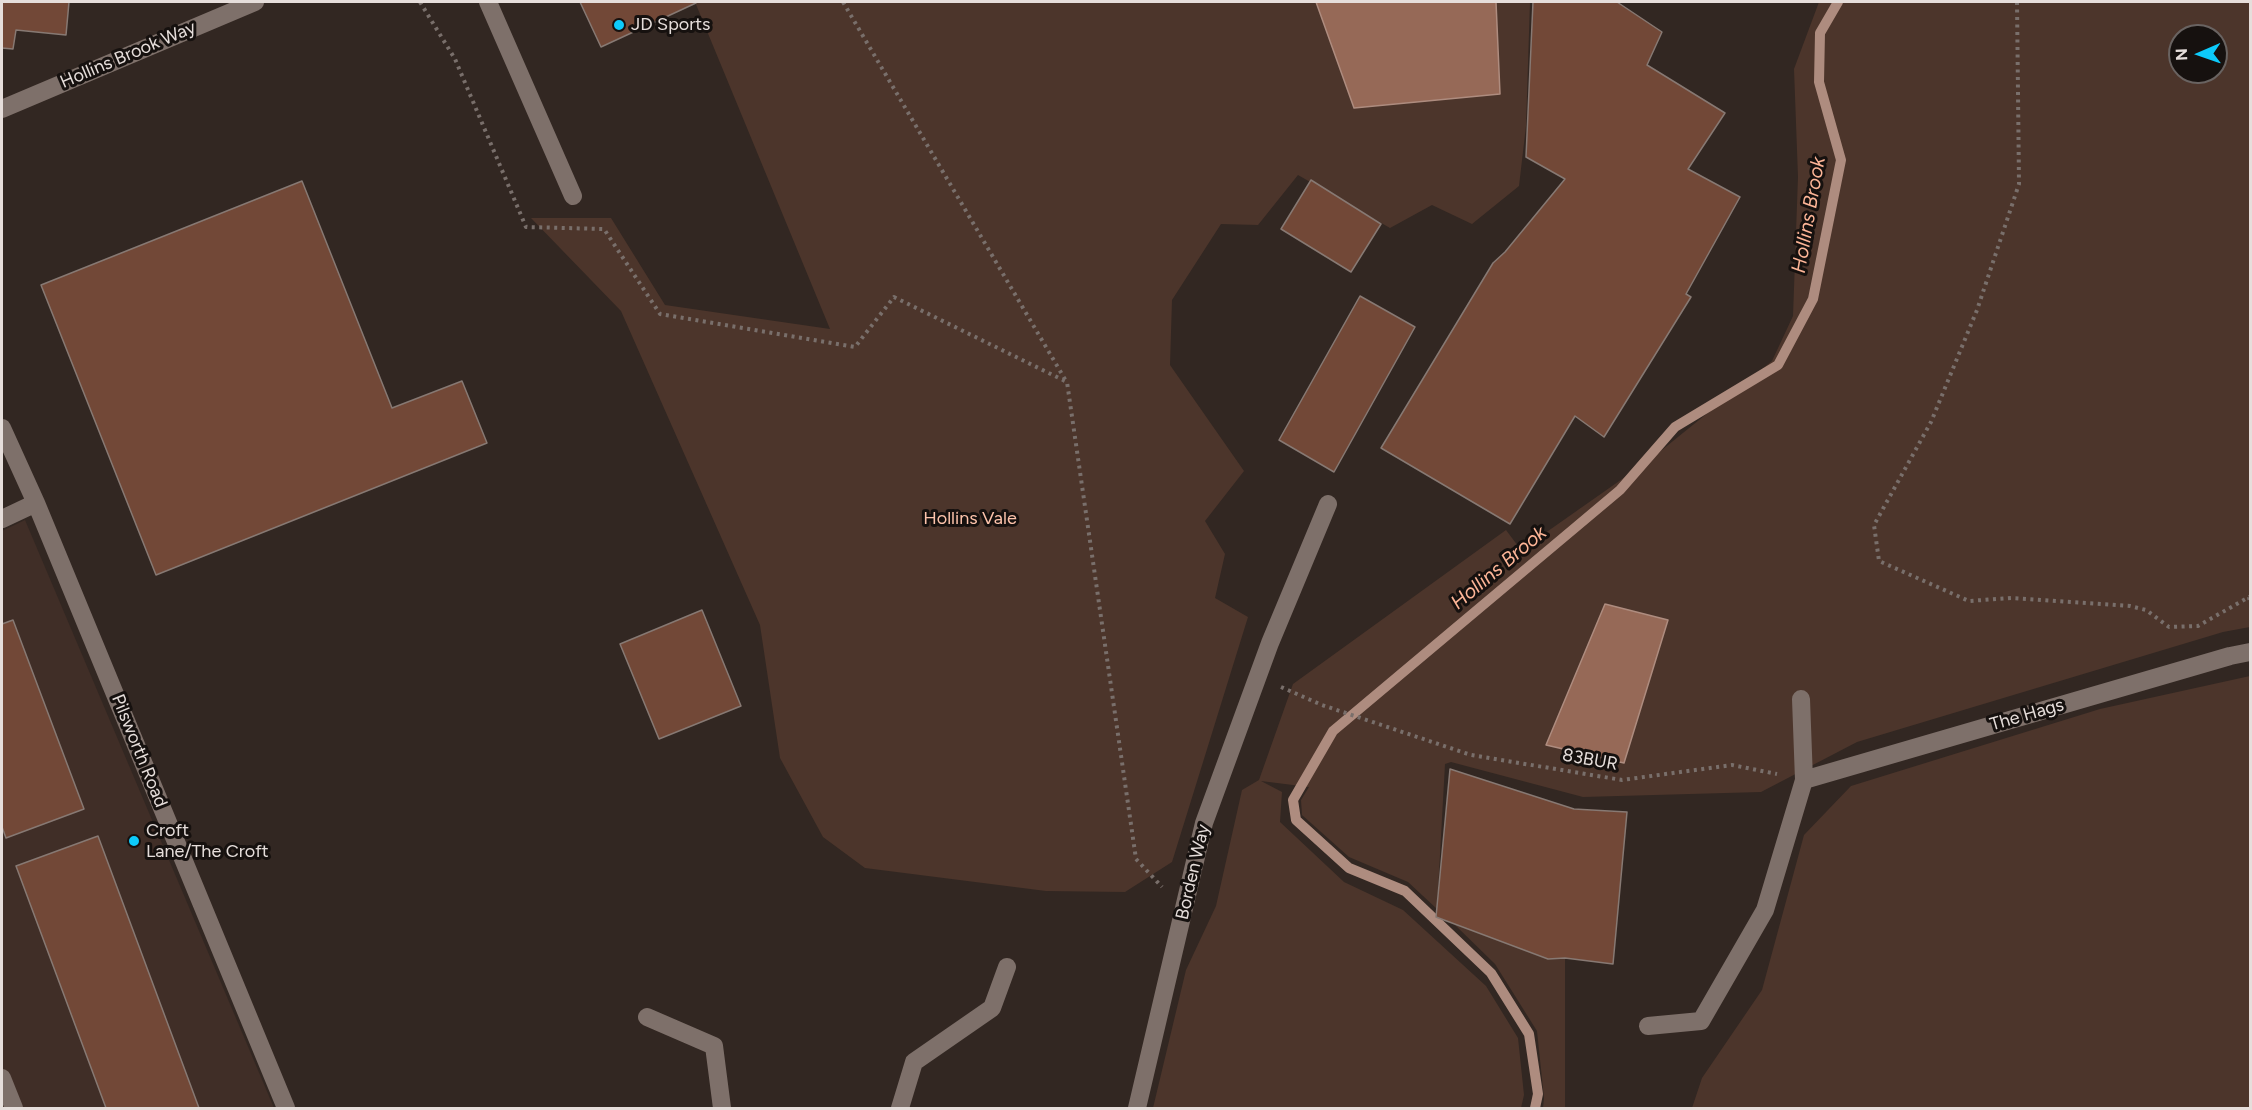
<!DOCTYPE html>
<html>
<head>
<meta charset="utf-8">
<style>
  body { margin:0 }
  #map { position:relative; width:2252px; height:1110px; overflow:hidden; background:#322722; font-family:Figtree,sans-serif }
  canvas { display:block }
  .frame { position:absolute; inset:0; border:3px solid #e6dedb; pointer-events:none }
  .north { position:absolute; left:2168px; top:24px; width:60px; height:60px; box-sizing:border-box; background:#16110f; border:2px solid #696361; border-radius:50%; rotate:268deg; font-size:16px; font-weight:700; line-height:24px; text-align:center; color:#e6dedb }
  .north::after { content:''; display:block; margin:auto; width:21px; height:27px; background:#0dcafa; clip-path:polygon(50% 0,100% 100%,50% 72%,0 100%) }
</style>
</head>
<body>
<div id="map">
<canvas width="2252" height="1110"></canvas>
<div class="frame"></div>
<div class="north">N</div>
</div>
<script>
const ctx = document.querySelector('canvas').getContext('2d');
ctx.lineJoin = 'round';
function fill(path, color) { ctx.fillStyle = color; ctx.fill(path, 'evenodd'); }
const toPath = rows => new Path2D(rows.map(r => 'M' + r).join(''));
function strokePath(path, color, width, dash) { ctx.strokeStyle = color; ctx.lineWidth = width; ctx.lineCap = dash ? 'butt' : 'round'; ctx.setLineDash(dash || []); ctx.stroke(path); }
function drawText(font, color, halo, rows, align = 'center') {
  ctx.font = font + ' Figtree,sans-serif'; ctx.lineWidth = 6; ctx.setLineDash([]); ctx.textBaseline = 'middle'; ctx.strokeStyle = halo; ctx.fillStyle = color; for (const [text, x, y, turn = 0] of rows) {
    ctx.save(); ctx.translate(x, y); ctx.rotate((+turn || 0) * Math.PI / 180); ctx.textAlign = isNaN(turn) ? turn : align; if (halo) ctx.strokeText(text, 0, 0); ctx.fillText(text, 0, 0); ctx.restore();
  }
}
fill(toPath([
  [25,520,274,1108,2,1108,2,531]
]), '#402e27');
fill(toPath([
  [695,2,1530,2,1526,126,1519,186,1472,224,1432,205,1390,228,1298,175,1258,225,1221,224,1172,300,1170,365,1244,471,1205,521,1225,554,1215,598,1248,617,1172,862,1125,892,1046,891,865,868,823,837,780,758,760,625,621,311,531,218,611,218,665,305,830,329],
  [1819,2,2250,2,2250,627,2223,632,1857,742,1761,792,1583,797,1451,762,1445,764,1437,909,1408,882,1349,857,1302,815,1301,800,1309,787,1261,781,1282,792,1280,822,1344,882,1403,910,1486,986,1518,1038,1524,1095,1521,1108,1153,1108,1186,970,1216,906,1242,790,1259,780,1293,684,1506,530,1521,550,1652,458,1772,361,1793,316,1798,177,1794,69],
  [2180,36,2216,36,2216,72,2180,72],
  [2250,676,2250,1108,1692,1108,1702,1078,1762,990,1804,835,1851,786,2100,709],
  [1454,924,1548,959,1565,958,1565,1108,1543,1108,1544,1098,1537,1031,1495,964]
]), '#4c352b');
const water = toPath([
  [1316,2,1496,2,1500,94,1354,108,1316,2],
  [1605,604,1668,620,1624,763,1546,745,1605,604]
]);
fill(water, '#966957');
strokePath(water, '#ae8c7f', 1.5);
strokePath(toPath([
  [1535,1108,1538,1094,1529,1034,1491,973,1405,891,1349,868,1296,820,1293,800,1333,731,1620,490,1675,427,1778,365,1813,299,1841,160,1819,82,1820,33,1838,2]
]), '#ae8c7f', 10);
const building = toPath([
  [2,2,69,2,66,35,16,30,13,49,2,48,2,2],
  [580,2,695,2,696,3,601,47,580,2],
  [1533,2,1617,2,1662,32,1647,65,1725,113,1688,169,1740,197,1686,294,1691,297,1604,437,1575,416,1510,524,1381,448,1493,263,1505,252,1565,179,1526,157,1533,2],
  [1311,180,1381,224,1351,272,1281,229,1311,180],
  [302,181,392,408,462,381,487,443,156,575,41,285,302,181],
  [1360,296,1415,327,1334,472,1279,440,1360,296],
  [702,610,741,706,659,739,620,644,702,610],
  [13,620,84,809,6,838,2,827,2,624,13,620],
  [1450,769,1574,809,1627,812,1613,964,1565,958,1548,959,1436,917,1450,769],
  [98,836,199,1108,106,1108,16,866,98,836]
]);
fill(building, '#724837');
strokePath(building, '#877973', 1.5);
strokePath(toPath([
  [420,2,455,59,526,227,604,229,660,314,855,347,894,297,1067,382,1136,859,1162,887],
  [843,2,1066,381],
  [2017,2,2019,184,1977,310,1931,422,1874,525,1879,561,1969,601,2011,598,2130,606,2146,610,2169,627,2198,626,2249,597,2250,603],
  [1281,687,1322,705,1471,755,1622,780,1732,765,1777,774]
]), '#796f6b', 4, [3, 4.5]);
strokePath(toPath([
  [488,2,573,196],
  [2,109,255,2],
  [2,428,36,503,286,1108],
  [2,519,36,503],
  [1804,780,2230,656,2250,652],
  [647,1017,714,1046,722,1108],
  [1648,1026,1701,1021,1765,910,1804,780,1801,699],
  [2,1078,14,1108],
  [900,1108,914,1062,992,1008,1007,967],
  [1137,1108,1204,823,1270,643,1328,504]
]), '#7e706a', 18);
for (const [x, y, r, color] of [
  [619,25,6,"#0dcafa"],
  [134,841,6,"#0dcafa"]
]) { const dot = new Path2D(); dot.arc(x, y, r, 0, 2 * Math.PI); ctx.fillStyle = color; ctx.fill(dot); strokePath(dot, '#16110f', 2); }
drawText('18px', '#e6dedb', '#16110f', [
  ["JD Sports",631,25],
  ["Croft",146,831],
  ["Lane/The Croft",146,852]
], 'left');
drawText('18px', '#e6dedb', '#16110f', [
  ["Hollins Brook Way",128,55,-23],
  ["The Hags",2027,715,-16],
  ["Pilsworth Road",139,751,68],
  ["83BUR",1590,760,10],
  ["Borden Way",1193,872,-77]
]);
drawText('18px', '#fdc3ab', '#16110f', [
  ["Hollins Vale",970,519]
]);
drawText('italic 20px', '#fdb597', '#16110f', [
  ["Hollins Brook",1809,215,-80],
  ["Hollins Brook",1499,568,-40]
]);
</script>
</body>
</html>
